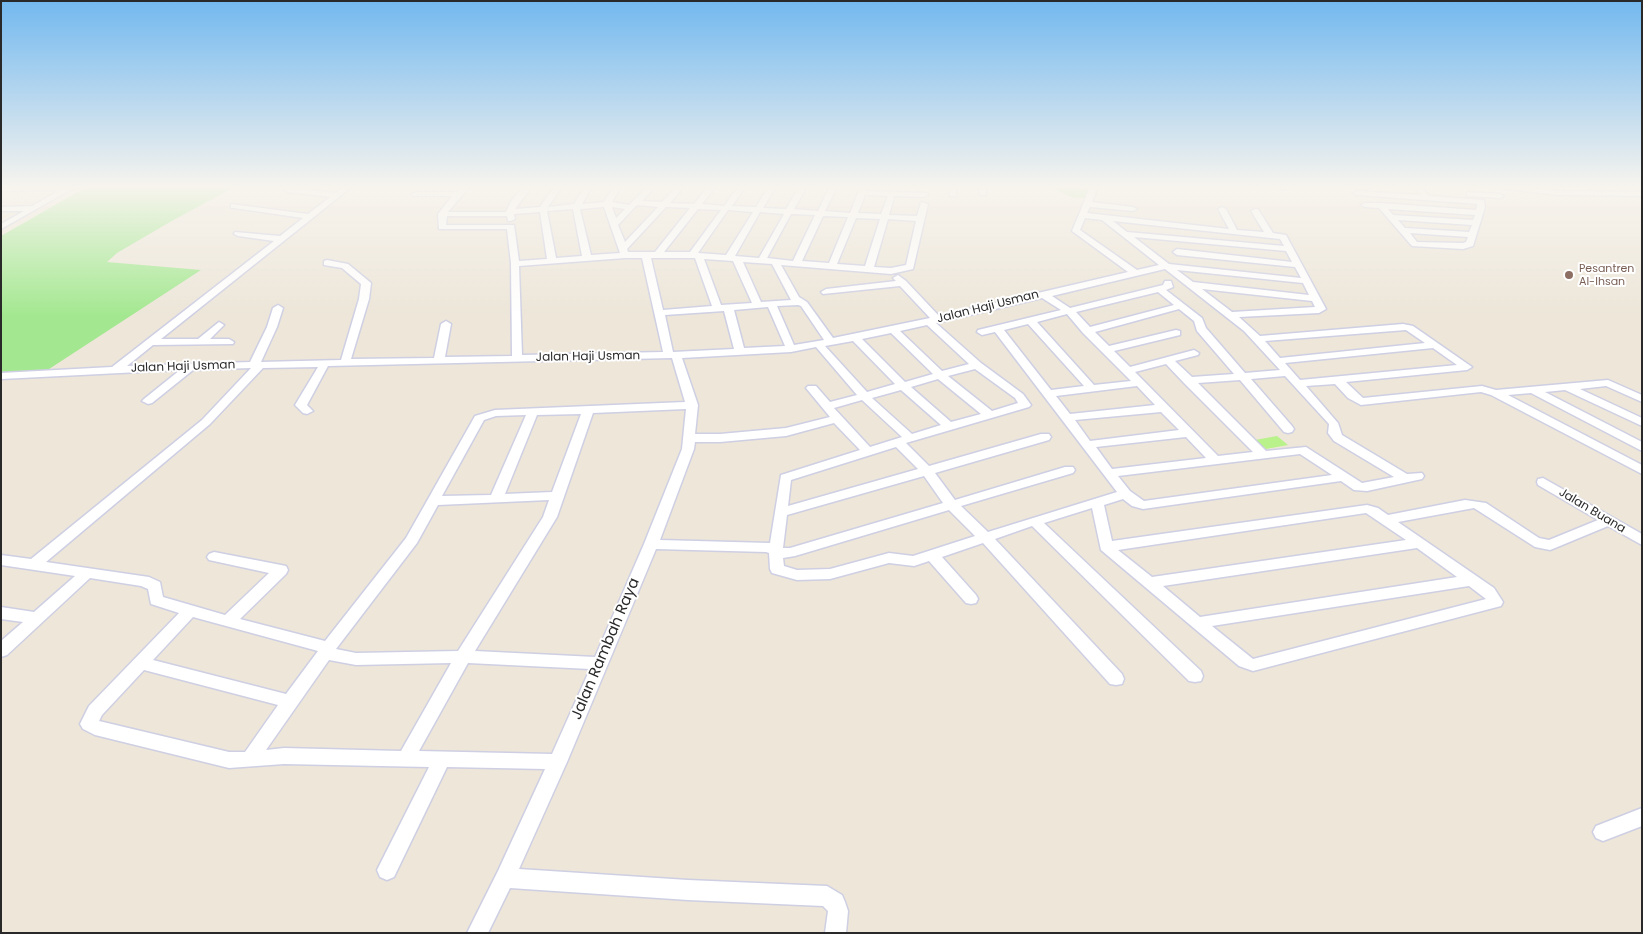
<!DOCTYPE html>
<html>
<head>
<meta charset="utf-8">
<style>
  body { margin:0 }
  #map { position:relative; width:1643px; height:934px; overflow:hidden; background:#ede6d9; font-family:Poppins,sans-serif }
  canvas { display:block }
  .frame { position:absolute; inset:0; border:2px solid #292929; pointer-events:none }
</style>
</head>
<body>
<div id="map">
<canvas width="1643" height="934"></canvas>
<div class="frame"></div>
</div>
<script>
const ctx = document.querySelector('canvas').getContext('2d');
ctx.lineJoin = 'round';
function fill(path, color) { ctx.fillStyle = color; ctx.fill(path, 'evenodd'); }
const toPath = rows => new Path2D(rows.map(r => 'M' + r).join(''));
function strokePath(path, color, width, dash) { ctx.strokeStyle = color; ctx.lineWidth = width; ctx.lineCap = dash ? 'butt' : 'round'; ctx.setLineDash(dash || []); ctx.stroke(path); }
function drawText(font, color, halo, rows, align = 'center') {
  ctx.font = font + ' Poppins,sans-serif'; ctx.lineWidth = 4; ctx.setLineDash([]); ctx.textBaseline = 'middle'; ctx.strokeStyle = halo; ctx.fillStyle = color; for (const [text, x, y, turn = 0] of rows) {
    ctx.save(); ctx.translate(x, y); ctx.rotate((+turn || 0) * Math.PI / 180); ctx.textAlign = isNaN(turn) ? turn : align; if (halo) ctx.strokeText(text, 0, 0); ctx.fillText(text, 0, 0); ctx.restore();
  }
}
fill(toPath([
  [90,185,238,185,170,222,117,253,107,262,201,270,46,371,1,374,1,236],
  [1052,185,1092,185,1085,198,1074,198,1056,190]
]), '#a3e890');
fill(toPath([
  [1277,436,1288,445,1266,449,1255,440]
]), '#b9f18a');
const street = toPath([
  [87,185,70,190,1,229,1,224,24,211,1,211,1,207,32,206,60,190,1,191,1,187,87,185],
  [310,185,319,185,310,190,336,193,345,185,354,185,161,339,198,339,219,322,224,325,210,339,229,339,234,342,233,344,153,345,127,366,250,362,267,327,273,308,278,305,283,308,277,327,261,362,341,360,359,299,361,284,342,268,324,265,324,261,327,260,348,264,371,283,369,299,351,359,434,358,441,324,446,321,451,324,445,357,512,356,511,263,507,229,439,229,438,214,452,196,413,196,412,194,416,192,457,192,463,185,471,185,448,212,506,212,511,201,525,185,533,185,515,209,540,207,555,185,563,185,548,207,574,204,585,185,593,185,582,204,604,202,614,185,622,185,612,202,629,205,649,185,657,185,642,201,662,202,678,185,686,185,670,203,694,204,709,185,717,185,702,204,724,206,739,185,747,185,732,206,756,207,769,185,777,185,763,208,786,209,800,185,808,185,794,209,818,211,830,185,838,185,825,211,850,213,861,185,869,185,866,191,927,193,928,195,924,197,892,196,894,198,889,215,917,216,921,202,928,204,913,269,891,274,781,265,799,297,807,302,833,338,930,318,900,286,823,294,821,292,826,289,896,281,893,278,898,275,906,281,939,316,1128,272,1072,231,1091,185,1099,185,1092,202,1133,207,1137,209,1133,211,1090,207,1087,213,1229,229,1218,209,1222,207,1226,209,1237,230,1264,232,1251,211,1255,209,1258,209,1273,233,1286,235,1326,309,1319,313,1239,317,1260,336,1403,324,1413,326,1472,367,1467,370,1346,382,1363,398,1482,386,1496,390,1608,380,1642,395,1642,402,1606,386,1580,389,1642,418,1642,426,1565,390,1545,392,1642,442,1642,451,1531,393,1508,395,1642,465,1642,474,1491,395,1481,392,1361,405,1348,398,1335,384,1306,386,1338,423,1342,435,1407,474,1422,473,1424,476,1422,479,1367,491,1354,490,1341,481,1143,509,1132,506,1123,499,1104,505,1112,541,1367,505,1378,508,1388,515,1465,500,1486,503,1539,538,1549,540,1598,520,1538,485,1537,482,1538,479,1543,478,1642,534,1642,545,1608,526,1555,548,1550,550,1535,547,1474,508,1398,522,1494,588,1503,602,1501,606,1253,671,1239,666,1101,550,1092,508,1044,523,1201,671,1203,676,1201,681,1195,682,1189,681,1032,526,995,539,1122,674,1124,679,1122,684,1116,685,1110,684,983,543,942,557,976,595,978,599,976,603,971,604,966,603,929,561,914,566,889,563,830,579,797,580,772,573,770,569,769,553,766,552,656,549,567,762,519,869,688,880,827,886,842,895,845,902,848,911,846,933,825,933,828,911,823,906,688,900,510,888,488,933,467,933,498,871,545,769,447,767,394,877,387,880,380,877,377,870,429,767,284,764,229,768,95,735,83,729,80,724,89,706,179,613,151,604,148,589,141,586,90,578,7,655,1,657,1,641,23,622,1,619,1,607,34,612,75,576,1,565,1,555,31,559,202,420,251,368,193,370,152,403,148,404,142,401,144,399,180,370,1,379,1,373,112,367,274,241,238,236,234,234,235,232,280,236,303,218,234,208,231,208,231,204,308,214,330,197,288,192,284,190,288,188,301,190,310,185],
  [865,195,888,196,881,214,858,213,865,195],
  [637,205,658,207,625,242,618,225,637,205],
  [604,207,620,253,591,255,580,209,604,207],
  [612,207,625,209,616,218,612,207],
  [666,207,690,208,655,252,628,252,627,249,666,207],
  [573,209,582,256,556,258,547,211,573,209],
  [698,209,721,210,690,252,664,252,698,209],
  [728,210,753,212,726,255,698,253,728,210],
  [540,212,547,259,519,261,514,225,446,225,447,216,507,216,508,221,511,221,515,219,514,214,540,212],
  [760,212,784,214,759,258,735,256,760,212],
  [791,214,815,215,793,261,767,258,791,214],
  [823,216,848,217,829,263,802,261,823,216],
  [856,218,880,219,865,266,837,264,856,218],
  [1085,218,1102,220,1159,265,1137,270,1080,230,1085,218],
  [888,219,916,221,906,265,891,268,874,267,888,219],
  [1113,221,1280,239,1284,246,1127,232,1113,221],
  [1134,237,1286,251,1292,262,1177,249,1173,252,1177,255,1295,267,1301,278,1169,264,1134,237],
  [625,258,642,258,663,352,522,355,519,266,625,258],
  [651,258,695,258,712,306,663,310,651,258],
  [704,259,733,261,752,303,721,305,704,259],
  [743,262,772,264,791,300,761,302,743,262],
  [1165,269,1244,331,1280,370,1245,373,1206,328,1202,318,1166,290,1173,287,1171,281,1165,281,1163,285,1070,308,1052,296,1165,269],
  [1177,270,1303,283,1309,295,1193,282,1177,270],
  [1202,289,1312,301,1315,307,1232,312,1202,289],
  [1158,292,1174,305,1090,327,1076,312,1158,292],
  [1042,298,1061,310,978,330,977,332,982,335,995,332,1117,492,988,532,961,506,1073,473,1075,470,1073,467,1065,467,955,500,935,473,1049,440,1051,437,1049,434,1041,434,929,466,906,443,1029,407,1031,405,1023,394,981,363,936,323,1042,298],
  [798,305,801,306,824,340,794,345,777,306,798,305],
  [768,307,785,346,744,348,734,310,768,307],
  [1179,309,1194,321,1197,331,1234,374,1192,377,1175,361,1198,355,1199,353,1194,350,1130,367,1114,351,1180,335,1180,331,1176,330,1109,346,1095,332,1179,309],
  [724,311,734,349,673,352,665,315,724,311],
  [1067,314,1083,333,1131,381,1094,385,1037,322,1067,314],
  [1028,324,1084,386,1051,390,1004,330,1028,324],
  [927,325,969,364,942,371,900,331,927,325],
  [1406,330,1425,343,1280,358,1265,341,1406,330],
  [891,333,933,374,905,382,862,339,891,333],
  [853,341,895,384,867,392,825,346,853,341],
  [816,347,857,395,830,402,816,386,808,386,806,388,830,417,786,428,720,434,695,434,698,405,682,358,791,352,816,347],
  [1433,348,1457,365,1300,380,1285,363,1433,348],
  [672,358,685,402,495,410,475,416,406,538,325,641,240,619,286,574,288,570,286,566,281,565,214,552,209,554,207,557,209,560,269,573,225,615,163,597,160,582,149,577,46,562,210,424,263,368,318,367,295,405,303,413,307,414,313,411,307,405,328,366,672,358],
  [1166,364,1184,383,1253,452,1218,456,1135,372,1166,364],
  [975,369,1015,398,1018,403,992,411,948,376,975,369],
  [1285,376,1329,424,1328,433,1334,441,1394,477,1362,483,1306,447,1266,451,1198,383,1240,380,1284,432,1288,433,1292,432,1294,429,1292,426,1251,379,1285,376],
  [938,379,981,414,951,422,911,387,938,379],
  [1137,386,1155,405,1070,414,1056,396,1137,386],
  [901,390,941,425,912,434,872,398,901,390],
  [862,400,902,437,870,447,834,408,862,400],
  [686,409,682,449,644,544,595,657,475,651,557,517,593,413,686,409],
  [1161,412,1179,430,1090,441,1075,420,1161,412],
  [581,414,552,492,505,494,537,415,581,414],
  [526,415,491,495,442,496,484,420,496,416,526,415],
  [834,423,860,450,781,475,770,543,660,540,694,449,695,442,720,442,786,436,834,423],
  [1186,437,1206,458,1112,469,1096,447,1186,437],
  [896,447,918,469,788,506,791,480,896,447],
  [1300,454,1332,475,1144,501,1130,491,1118,476,1300,454],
  [924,476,943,503,790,548,783,548,787,515,924,476],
  [549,500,543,517,458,651,356,653,336,649,417,543,438,505,549,500],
  [949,510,975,536,913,556,889,553,830,569,797,570,784,566,783,558,795,556,949,510],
  [1366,513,1406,540,1152,577,1118,550,1366,513],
  [1417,548,1457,577,1200,617,1163,586,1417,548],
  [1469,586,1486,599,1253,659,1212,626,1469,586],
  [193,617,318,651,286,694,153,660,193,617],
  [329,660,356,665,451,663,401,751,284,748,266,750,329,660],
  [468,663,590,669,552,754,419,751,468,663],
  [144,670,278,705,245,752,229,752,99,721,102,715,144,670],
  [948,185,956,185,956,196,950,196,948,185],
  [978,185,986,185,986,195,980,195,978,185],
  [1249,185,1257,185,1257,186,1253,188,1249,185],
  [1279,185,1287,185,1289,188,1282,190,1279,185],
  [1339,185,1369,185,1372,187,1368,189,1343,187,1339,185],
  [1412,185,1420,185,1429,196,1484,200,1485,207,1473,246,1463,249,1412,246,1379,208,1365,207,1361,205,1365,203,1380,203,1476,210,1477,204,1357,195,1353,193,1357,191,1421,195,1412,185],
  [1388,209,1475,215,1473,220,1393,215,1388,209],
  [1398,220,1472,225,1469,232,1405,228,1398,220],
  [1410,233,1468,237,1466,242,1463,243,1417,242,1410,233],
  [1485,185,1507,185,1558,191,1642,192,1642,196,1558,195,1489,187,1485,185],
  [1467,192,1500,194,1504,196,1500,198,1470,196,1467,196,1467,192],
  [1642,808,1642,826,1603,841,1596,838,1593,832,1596,826,1642,808]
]);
strokePath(street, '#cecfe3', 3);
fill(street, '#fff');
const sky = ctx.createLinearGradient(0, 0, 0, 316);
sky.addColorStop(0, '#72b8ef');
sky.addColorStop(0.59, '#f7f4ee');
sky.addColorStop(1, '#f7f4ee00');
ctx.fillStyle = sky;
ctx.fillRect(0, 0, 1643, 316);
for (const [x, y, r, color] of [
  [1569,275,5,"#8d6e63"]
]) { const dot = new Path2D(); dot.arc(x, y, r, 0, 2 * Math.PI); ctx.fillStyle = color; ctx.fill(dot); strokePath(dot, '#fff', 2); }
drawText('11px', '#785e54', '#fff', [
  ["Pesantren",1579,269],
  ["Al-Ihsan",1579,282]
], 'left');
drawText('12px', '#292929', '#fff', [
  ["Jalan Haji Usman",988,307,-14],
  ["Jalan Haji Usman",588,357,-1],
  ["Jalan Haji Usman",183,367,-2],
  ["Jalan Buana",1592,511,31]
]);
drawText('15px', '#292929', '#fff', [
  ["Jalan Rambah Raya",606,649,-67]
]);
</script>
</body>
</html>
